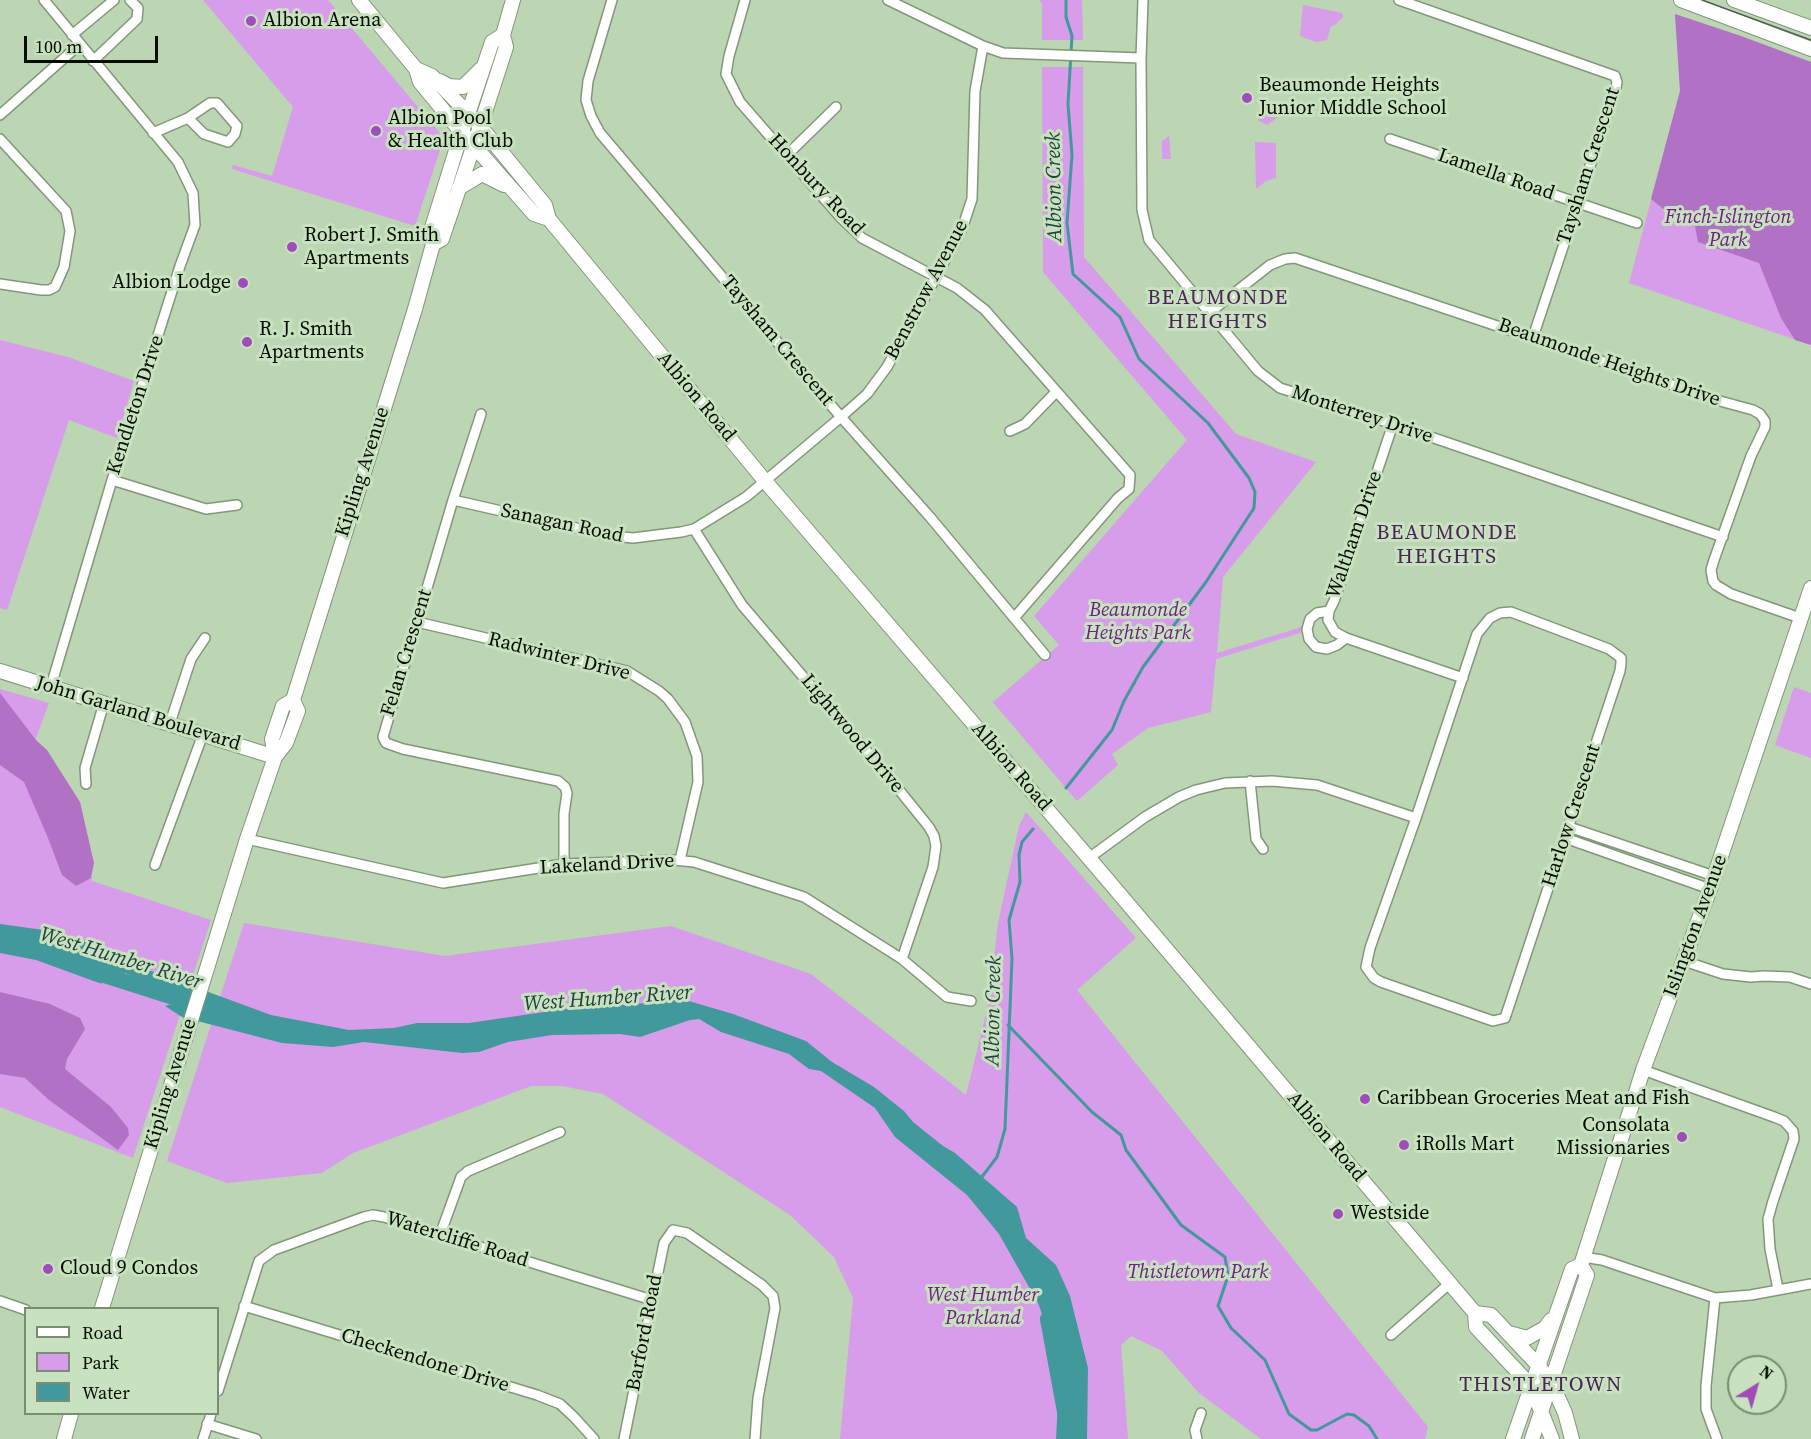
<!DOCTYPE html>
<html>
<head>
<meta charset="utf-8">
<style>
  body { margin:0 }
  #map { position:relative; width:1811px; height:1439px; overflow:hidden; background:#bcd5b3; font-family:"Source Serif 4",serif }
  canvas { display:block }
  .legend { position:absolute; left:24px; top:1307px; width:195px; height:108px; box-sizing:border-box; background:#c8e2bf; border:2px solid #7a8d74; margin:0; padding:8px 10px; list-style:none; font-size:18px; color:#060e04 }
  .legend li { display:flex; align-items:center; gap:12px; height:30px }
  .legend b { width:30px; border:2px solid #7a8d74 }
  .north { position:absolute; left:1727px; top:1355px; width:60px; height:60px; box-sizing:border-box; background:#c8e2bf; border:2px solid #7a8d74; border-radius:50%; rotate:37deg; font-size:16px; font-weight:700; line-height:24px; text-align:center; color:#060e04 }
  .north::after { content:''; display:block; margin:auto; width:21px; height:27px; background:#a04cba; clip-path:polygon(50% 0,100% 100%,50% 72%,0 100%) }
  .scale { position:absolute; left:24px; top:36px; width:134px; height:27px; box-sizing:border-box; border:3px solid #060e04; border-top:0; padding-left:8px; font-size:18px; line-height:21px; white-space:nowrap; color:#060e04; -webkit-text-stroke:4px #c8e2bf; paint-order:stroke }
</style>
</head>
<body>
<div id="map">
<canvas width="1811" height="1439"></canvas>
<ul class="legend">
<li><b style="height:8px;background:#fff"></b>Road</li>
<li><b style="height:16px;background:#d79cea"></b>Park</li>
<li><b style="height:16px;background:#42999b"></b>Water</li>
</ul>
<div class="north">N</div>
<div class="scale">100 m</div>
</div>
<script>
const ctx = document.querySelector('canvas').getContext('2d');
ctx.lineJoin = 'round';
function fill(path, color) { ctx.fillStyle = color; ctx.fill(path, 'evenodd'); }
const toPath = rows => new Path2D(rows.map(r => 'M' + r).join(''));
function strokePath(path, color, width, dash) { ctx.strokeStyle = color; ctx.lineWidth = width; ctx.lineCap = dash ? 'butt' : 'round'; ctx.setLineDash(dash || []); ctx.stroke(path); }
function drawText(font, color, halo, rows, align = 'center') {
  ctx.font = font + ' "Source Serif 4",serif'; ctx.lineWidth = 6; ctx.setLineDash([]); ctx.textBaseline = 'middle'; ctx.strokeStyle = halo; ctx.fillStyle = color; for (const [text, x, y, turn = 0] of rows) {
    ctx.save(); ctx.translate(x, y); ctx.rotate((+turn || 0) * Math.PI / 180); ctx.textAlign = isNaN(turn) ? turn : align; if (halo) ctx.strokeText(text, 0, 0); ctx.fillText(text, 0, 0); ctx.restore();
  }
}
fill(toPath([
  [203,0,328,0,444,138,415,226,232,169,233,165,272,176,293,107],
  [1039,0,1082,0,1083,40,1042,40,1042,4],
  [1303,5,1342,13,1343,17,1335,25,1331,26,1327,40,1316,42,1300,36],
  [1675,14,1811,62,1811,345,1629,283,1680,91],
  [1042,67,1083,67,1084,257,1236,434,1316,462,1223,577,1217,653,1302,627,1303,632,1216,659,1211,712,1148,728,1112,754,1118,765,1077,801,969,674,993,702,1059,645,1034,616,1187,440,1043,272],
  [1265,104,1274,106,1281,113,1277,118,1267,125,1259,121,1257,117,1260,107],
  [1169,136,1171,159,1162,159,1162,141],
  [1255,142,1276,143,1276,178,1266,181,1256,189],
  [0,340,68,357,134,381,117,438,69,420,7,610,0,608],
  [1794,687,1811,693,1811,758,1775,745],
  [0,689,49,703,35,741,76,804,92,881,211,920,133,1158,0,1107],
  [1026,812,1136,938,1077,990,1428,1427,1425,1439,1261,1439,1199,1393,1162,1351,1131,1336,1121,1345,1128,1439,840,1439,853,1298,834,1257,790,1215,603,1094,562,1086,531,1086,353,1153,322,1173,227,1183,167,1161,244,923,445,956,671,926,811,974,966,1095,989,1002,998,923,1019,826]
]), '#d79cea');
fill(toPath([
  [1675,14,1741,36,1811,62,1811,345,1795,340,1781,318,1759,263,1698,242,1694,221,1673,217,1651,199,1680,91],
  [0,693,36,740,47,750,80,802,94,863,91,878,76,886,62,875,48,838,24,782,0,765],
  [0,992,50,1004,80,1018,85,1029,67,1059,65,1069,111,1107,128,1128,129,1135,118,1150,49,1100,25,1078,0,1074]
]), '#b172c6');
fill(toPath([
  [0,924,58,932,89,943,135,965,271,1015,349,1030,394,1028,417,1023,469,1023,599,1004,626,1005,682,999,733,1014,806,1041,832,1062,874,1087,904,1111,913,1122,943,1146,955,1153,1017,1207,1026,1238,1056,1265,1070,1296,1088,1368,1087,1439,1056,1439,1060,1364,1038,1303,999,1234,967,1195,895,1137,875,1108,821,1071,809,1069,789,1054,721,1032,699,1019,690,1020,640,1037,620,1034,552,1035,508,1042,479,1052,462,1053,364,1042,333,1047,282,1043,182,1017,165,1006,181,1001,171,993,125,973,106,972,99,978,102,984,36,960,0,953]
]), '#42999b');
strokePath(toPath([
  [1066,0,1066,17,1072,36,1068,104,1072,155,1067,223,1073,274,1120,317,1139,359,1208,423,1249,478,1255,492,1254,508,1206,582,1143,667,1124,701,1112,730,1066,788],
  [1008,1025,1092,1112,1121,1135,1126,1150,1181,1225,1225,1257,1228,1276,1218,1306,1231,1328,1265,1360,1289,1414,1311,1430,1317,1430,1347,1414,1354,1415,1369,1426,1377,1439],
  [981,1178,997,1157,1005,1129,1012,959,1009,920,1020,882,1019,855,1022,842,1033,829]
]), '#42999b', 3);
strokePath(toPath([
  [82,968,201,1006],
  [1048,1319,1070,1439]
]), '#42999b', 16);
const street = toPath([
  [44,0,178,162,193,193,195,225,180,266,112,480,51,686],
  [612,0,588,81,586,100,591,116,600,133,841,417,930,517,1045,655],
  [745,0,729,56,726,74,740,102,841,218,862,238,957,288,985,310,1130,475,1129,489,1118,498,1014,618],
  [888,0,983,46,1003,53,1141,58],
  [1143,0,1141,58,1142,210,1149,240,1258,371,1280,388,1393,424,1723,537],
  [1399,0,1615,76,1617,82,1616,88,1533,337],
  [72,35,114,0],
  [93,61,137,19,138,8,130,0],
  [0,115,80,44],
  [153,133,188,118,210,103,217,103,237,126,235,134,228,142,204,134,188,118],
  [0,139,66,211,70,231,64,267,55,287,49,290,41,290,0,284],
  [1390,139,1637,223],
  [787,155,836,107],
  [1209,313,1270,265,1285,259,1295,258,1720,401,1753,410,1760,414,1765,421,1765,427,1751,456,1714,560,1711,570,1713,581,1716,585,1731,594,1800,618],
  [481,414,453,500,383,737,386,743,403,749,558,781,565,787,567,793,564,814,564,864],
  [1393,424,1334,601,1329,611,1317,613,1310,619,1307,629,1309,639,1316,647,1327,649,1337,645,1346,638,1463,678],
  [1010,431,1025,424,1056,392],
  [112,480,206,509,237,505],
  [453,500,611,536,633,538,681,532,694,529,746,497,841,417,867,394,887,367,962,229,972,199,975,91,983,46],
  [694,529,742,605,887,775,929,827,934,836,936,846,933,867,902,959],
  [1329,611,1328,620,1335,632,1346,638],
  [1511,612,1609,649,1621,658,1621,663,1620,671,1505,1018,1493,1021,1381,982,1374,978,1366,967,1370,948,1416,818,1477,634,1490,618,1500,613,1511,612],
  [417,622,627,671,659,691,668,699,685,722,697,756,698,782,680,860],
  [170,723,191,659,205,638],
  [1250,781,1256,839,1263,849],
  [86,784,85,768,104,703],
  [1569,827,1714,876],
  [1565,838,1710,889],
  [247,839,443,883,564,864,674,860,694,862,804,897,902,959,947,997,971,1001],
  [1089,858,1145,817,1179,797,1196,790,1225,783,1272,781,1317,785,1416,818],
  [155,865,203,734],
  [1684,961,1723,974,1751,977,1764,976,1790,977,1811,984],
  [1643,1070,1774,1117,1784,1121,1793,1131,1794,1139,1773,1201,1768,1219,1770,1249,1778,1289],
  [440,1235,461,1177,468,1171,560,1132],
  [1583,1257,1602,1260,1715,1298,1751,1295,1811,1284],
  [1715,1298,1706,1386,1706,1409,1717,1439],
  [0,1301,26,1310],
  [244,1306,537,1395,560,1404,574,1417,594,1439],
  [1391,1335,1450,1283],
  [218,1391,259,1261,274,1250,364,1217,373,1215,384,1217,652,1300],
  [207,1424,256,1439],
  [203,1439,211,1414],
  [624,1439,664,1243,673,1230,687,1233,762,1285,773,1296,775,1308,758,1398,755,1439],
  [1197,1439,1195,1430,1201,1413]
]);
const secondary = toPath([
  [359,0,416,69,420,82,453,122,534,214,549,219],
  [1681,0,1811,49],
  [1734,0,1811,28],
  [416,69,432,76,480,126,545,205,549,219,765,481,1100,871,1475,1313,1476,1327,1531,1386,1552,1439],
  [440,81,449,86,463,87,481,69],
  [459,188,482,174,504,185],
  [433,244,442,239,484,115,506,47,503,35,513,0],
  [0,671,275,757],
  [275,757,272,739,283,706,293,700],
  [102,1308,247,839,275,757,286,743,298,711,293,700,415,309,433,244,430,234,457,147,492,42,503,35],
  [1475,1313,1491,1315,1538,1365,1551,1382,1565,1413,1572,1439],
  [1509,1333,1527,1338,1545,1328,1551,1320],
  [64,1439,71,1414],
  [1513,1439,1572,1269,1581,1265,1643,1070,1710,889,1811,588],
  [1532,1439,1587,1275,1581,1265]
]);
strokePath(street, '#809878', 12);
strokePath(secondary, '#809878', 16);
strokePath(street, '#fff', 9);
strokePath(secondary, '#fff', 14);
strokePath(toPath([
  [1702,0,1811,40]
]), '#52624e', 1.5);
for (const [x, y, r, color] of [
  [251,21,6,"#a04cba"],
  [1247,98,6,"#a04cba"],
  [376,131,6,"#a04cba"],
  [292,247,6,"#a04cba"],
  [243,283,6,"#a04cba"],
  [247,342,6,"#a04cba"],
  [1365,1099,6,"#a04cba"],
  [1682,1137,6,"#a04cba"],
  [1404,1145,6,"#a04cba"],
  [1338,1214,6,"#a04cba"],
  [48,1269,6,"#a04cba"]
]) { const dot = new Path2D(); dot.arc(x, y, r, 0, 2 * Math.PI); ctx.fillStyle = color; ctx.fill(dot); strokePath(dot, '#c8e2bf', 2); }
drawText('20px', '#060e04', '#c8e2bf', [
  ["Albion Arena",263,21],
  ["Beaumonde Heights",1259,86],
  ["Junior Middle School",1259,109],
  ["Albion Pool",388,119],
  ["& Health Club",388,142],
  ["Robert J. Smith",304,236],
  ["Apartments",304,259],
  ["Albion Lodge",231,283,"right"],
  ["R. J. Smith",259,330],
  ["Apartments",259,353],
  ["Caribbean Groceries Meat and Fish",1377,1099],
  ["Consolata",1670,1126,"right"],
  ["Missionaries",1670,1149,"right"],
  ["iRolls Mart",1416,1145],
  ["Westside",1350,1214],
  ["Cloud 9 Condos",60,1269]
], 'left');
drawText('20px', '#060e04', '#c8e2bf', [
  ["Taysham Crescent",1589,166,-72],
  ["Lamella Road",1496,175,19],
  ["Honbury Road",816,185,47],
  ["Benstrow Avenue",927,290,-62],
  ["Taysham Crescent",777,341,50],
  ["Beaumonde Heights Drive",1609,363,19],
  ["Albion Road",696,397,50],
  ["Kendleton Drive",136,405,-72],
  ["Monterrey Drive",1362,415,18],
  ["Kipling Avenue",363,472,-72],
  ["Sanagan Road",562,524,12],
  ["Waltham Drive",1355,535,-71],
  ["Felan Crescent",407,653,-73],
  ["Radwinter Drive",559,657,14],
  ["John Garland Boulevard",138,714,17],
  ["Lightwood Drive",852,734,50],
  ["Albion Road",1011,767,49],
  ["Harlow Crescent",1572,816,-72],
  ["Lakeland Drive",607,865,-3],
  ["Islington Avenue",1696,926,-70],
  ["Kipling Avenue",171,1084,-73],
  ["Albion Road",1326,1137,50],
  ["Watercliffe Road",457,1240,17],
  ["Barford Road",645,1333,-79],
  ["Checkendone Drive",425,1361,17]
]);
drawText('italic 20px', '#6f2086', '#c8e2bf', [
  ["Finch-Islington",1728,218],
  ["Park",1728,241],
  ["Beaumonde",1138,611],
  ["Heights Park",1138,634],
  ["Thistletown Park",1198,1273],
  ["West Humber",983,1296],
  ["Parkland",983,1319]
]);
drawText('italic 21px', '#233f3f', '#c8e2bf', [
  ["Albion Creek",1055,187,-91],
  ["West Humber River",121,959,17],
  ["West Humber River",608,999,-4],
  ["Albion Creek",994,1011,-89]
]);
ctx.letterSpacing = '1.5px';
drawText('21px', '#4c2459', '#c8e2bf', [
  ["BEAUMONDE",1218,299],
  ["HEIGHTS",1218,323],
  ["BEAUMONDE",1447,534],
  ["HEIGHTS",1447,558],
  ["THISTLETOWN",1541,1386]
]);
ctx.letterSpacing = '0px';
</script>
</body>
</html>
